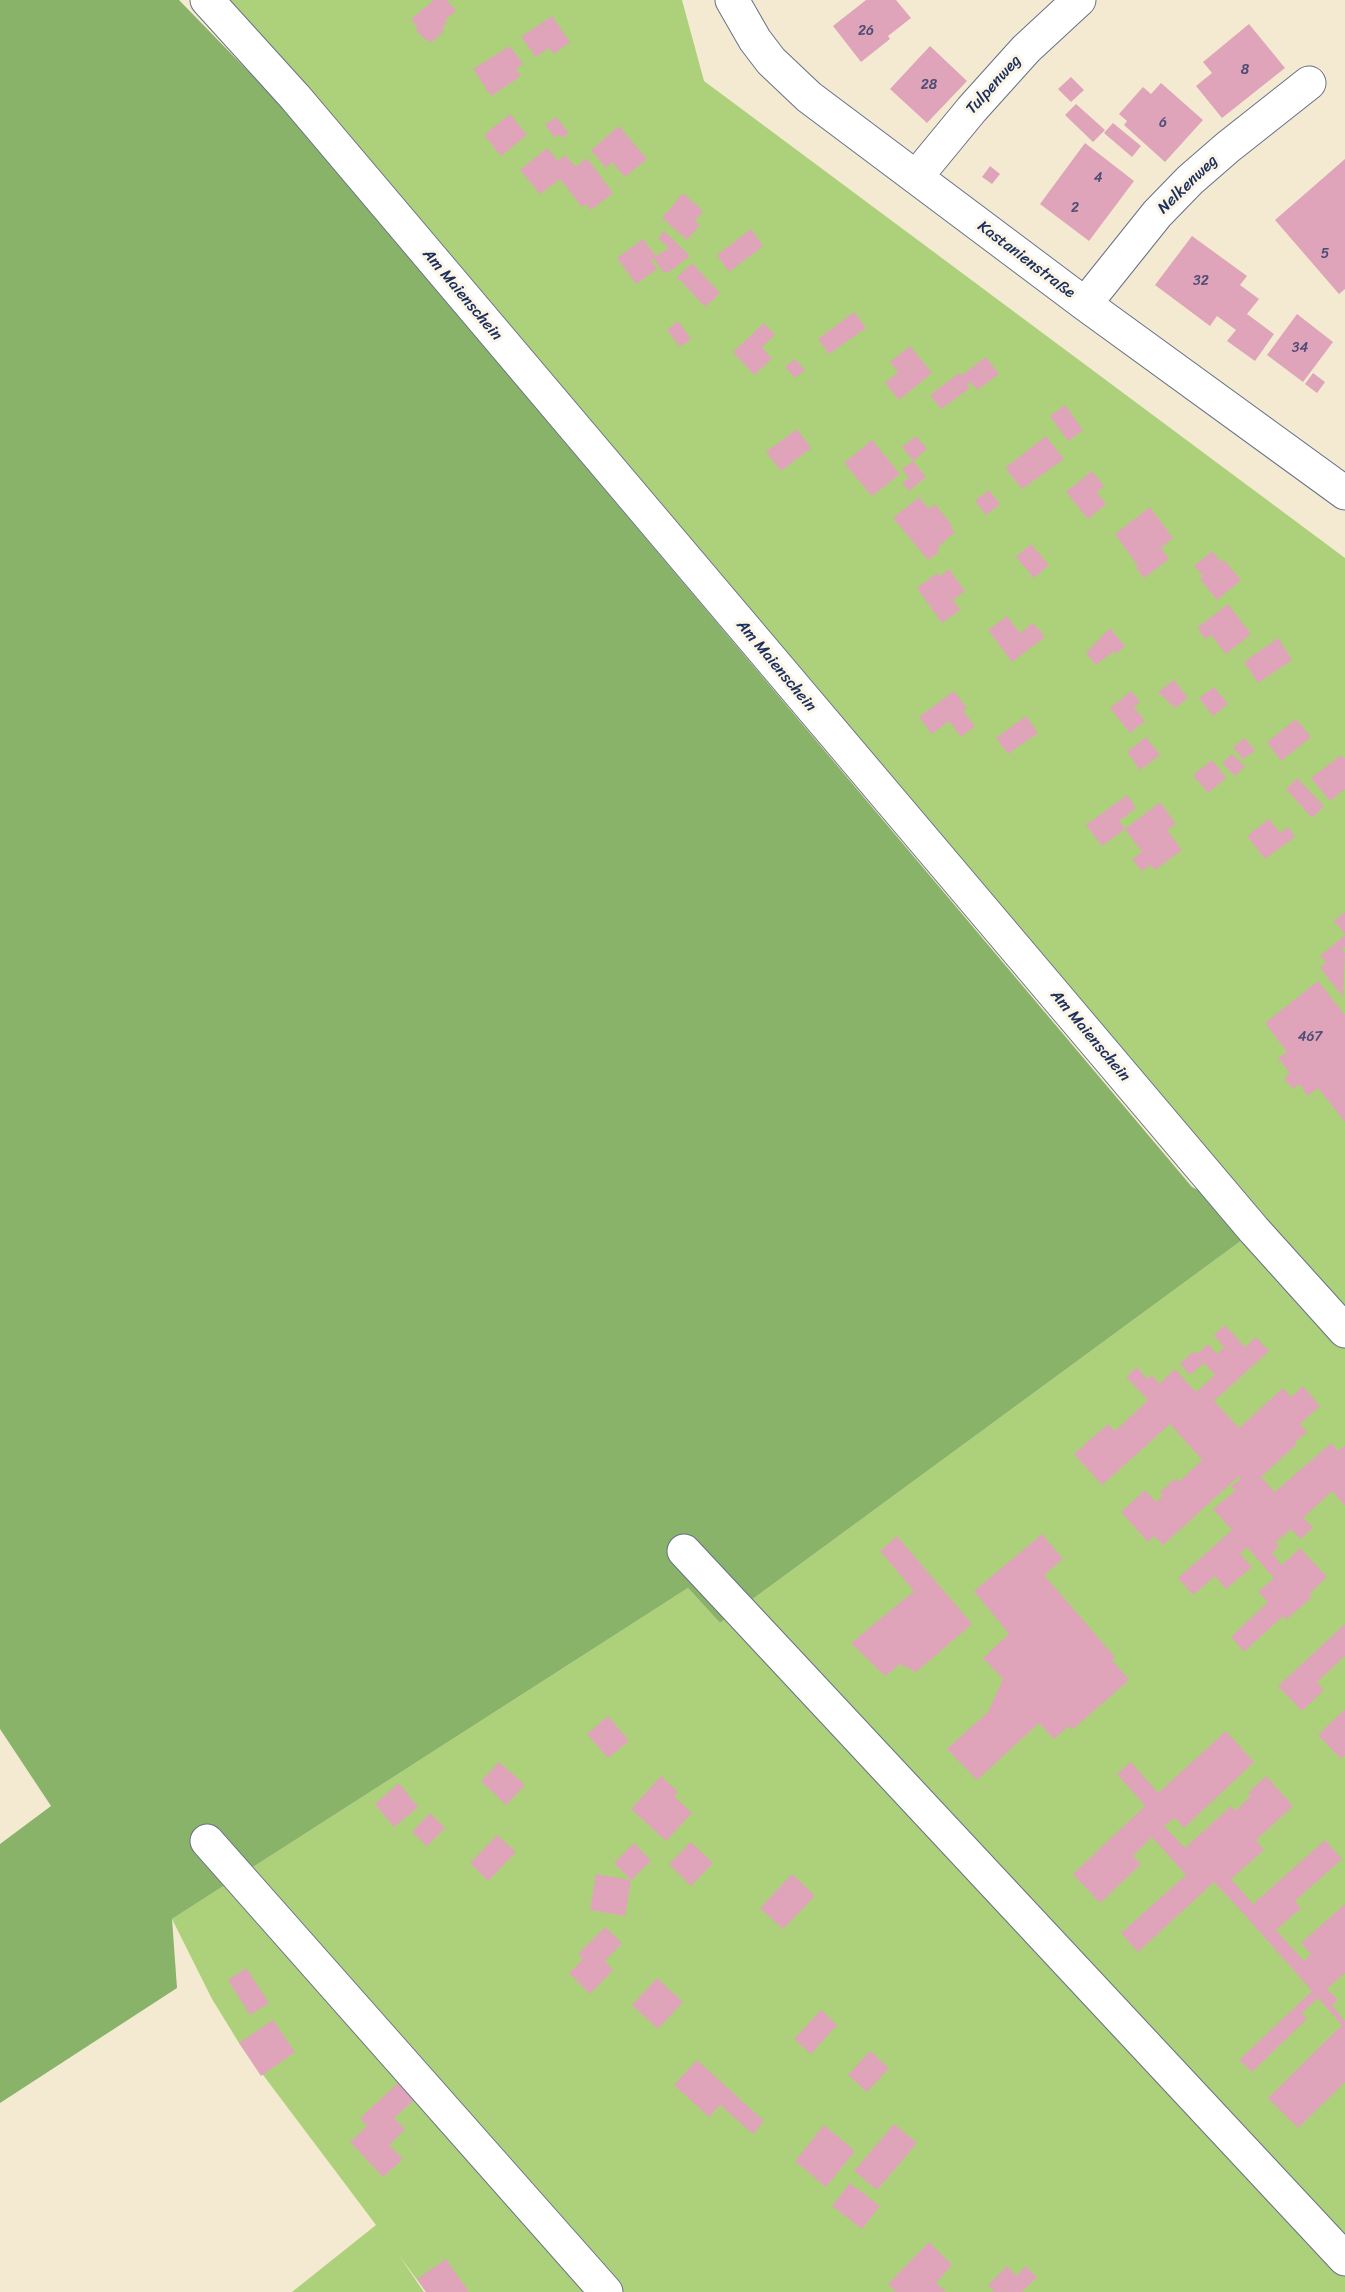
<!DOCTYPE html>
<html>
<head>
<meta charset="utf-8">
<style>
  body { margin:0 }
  canvas { display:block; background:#f3ead1 }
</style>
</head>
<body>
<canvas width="1345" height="2292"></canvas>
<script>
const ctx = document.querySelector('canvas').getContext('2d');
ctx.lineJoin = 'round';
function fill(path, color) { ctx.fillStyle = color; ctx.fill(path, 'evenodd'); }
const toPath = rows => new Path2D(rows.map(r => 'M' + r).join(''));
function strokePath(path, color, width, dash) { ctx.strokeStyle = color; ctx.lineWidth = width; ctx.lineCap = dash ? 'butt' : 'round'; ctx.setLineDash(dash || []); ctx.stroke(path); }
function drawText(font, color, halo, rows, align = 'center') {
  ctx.font = font + ' Sriracha,sans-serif'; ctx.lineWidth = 6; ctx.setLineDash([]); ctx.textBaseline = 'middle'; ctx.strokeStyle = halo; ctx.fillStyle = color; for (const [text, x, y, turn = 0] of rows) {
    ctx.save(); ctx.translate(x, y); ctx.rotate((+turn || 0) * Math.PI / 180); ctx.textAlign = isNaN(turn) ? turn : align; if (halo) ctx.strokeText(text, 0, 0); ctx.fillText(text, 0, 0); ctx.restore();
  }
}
fill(toPath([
  [221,0,682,0,704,81,1345,558,1345,2292,426,2292,398,2254,424,2292,292,2292,376,2225,239,2043,212,1999,172,1919,688,1588,720,1623,1264,1224]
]), '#add17a');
fill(toPath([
  [0,0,179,0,281,105,1192,1187,1264,1224,720,1623,688,1588,172,1919,177,1988,0,2103,0,1844,51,1806,0,1729]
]), '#8ab36a');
fill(toPath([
  [434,0,447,0,456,11,445,20,447,23,442,28,444,31,431,43,427,39,425,40,416,30,418,28,411,19],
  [866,0,896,0,911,18,888,36,890,39,861,62,833,26],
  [552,16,570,42,554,54,549,48,536,57,521,37],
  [1249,24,1285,68,1222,118,1196,86,1212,73,1203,62],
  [510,46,523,64,516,69,521,76,491,96,473,69],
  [930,46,967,81,927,123,890,89],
  [1071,77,1084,90,1071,102,1058,89],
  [1161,83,1203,120,1165,162,1124,125,1127,121,1119,114,1143,87,1151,94],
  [1076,104,1105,130,1093,142,1065,115],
  [510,114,527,135,501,156,484,135],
  [556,117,569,133,562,138,559,134,555,138,545,125],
  [1113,123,1141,146,1132,157,1104,133],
  [619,126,647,159,625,177,612,162,606,168,591,150],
  [1085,143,1134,181,1089,241,1040,204],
  [547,148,558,161,565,155,576,167,587,158,613,193,591,210,586,204,582,207,560,179,540,194,520,170],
  [1345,159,1345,289,1339,294,1275,220],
  [990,166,1000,174,992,184,982,177],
  [683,193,703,211,695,221,700,225,687,240,662,218],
  [751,229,763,246,729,272,717,255],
  [664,231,690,256,672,270,664,273,653,258,651,260,657,269,636,284,617,258,643,239,656,256,669,248,658,238],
  [1192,236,1247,276,1240,285,1259,299,1247,314,1274,334,1255,361,1227,341,1236,330,1217,316,1210,326,1155,285],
  [692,263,720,293,705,307,677,277],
  [854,312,866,328,829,354,818,339],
  [1297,314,1333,342,1303,382,1267,355],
  [678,321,691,339,680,347,667,330],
  [764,323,775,335,762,347,772,359,754,375,733,352],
  [910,346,932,373,899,400,885,383,898,372,890,362],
  [986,357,999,374,977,390,971,382,967,385,970,388,941,409,930,395,959,373,962,375],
  [795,359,805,370,795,378,785,367],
  [1313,373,1325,382,1317,393,1305,384],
  [1065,405,1083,430,1068,441,1050,416],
  [797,429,811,448,781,471,766,452],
  [916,436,927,449,913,461,902,447],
  [1046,436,1064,459,1022,489,1005,468],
  [872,440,900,474,872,496,844,463],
  [913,461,926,477,909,491,902,483,909,478,902,469],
  [1092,471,1104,486,1097,492,1106,504,1088,519,1066,492],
  [989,490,1000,504,986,515,975,501],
  [919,497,929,509,935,504,952,525,950,527,955,532,939,546,938,553,928,560,893,518],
  [1150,507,1173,538,1161,548,1169,559,1144,578,1136,568,1138,566,1115,534],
  [1031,544,1049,565,1034,578,1016,557],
  [1212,551,1221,562,1224,560,1241,580,1217,600,1200,579,1203,576,1194,566],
  [949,569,965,591,953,600,960,610,942,623,917,588,937,573,940,576],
  [1228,604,1251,634,1226,654,1211,635,1206,639,1197,628],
  [1007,616,1020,633,1033,623,1045,637,1012,662,988,630],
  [1110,628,1125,646,1116,654,1113,652,1096,665,1086,653],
  [1278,638,1292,660,1258,683,1244,662],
  [1174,680,1188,698,1175,708,1158,692],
  [1214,687,1228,704,1213,716,1199,698],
  [954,691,967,708,963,711,975,726,961,737,949,721,932,734,919,717],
  [1131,691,1140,702,1134,707,1145,721,1130,733,1110,708],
  [1026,716,1038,733,1008,754,996,738],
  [1296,719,1311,737,1281,761,1267,742],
  [1146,737,1160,755,1140,770,1127,752],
  [1245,738,1255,751,1243,759,1233,747],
  [1232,754,1245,766,1235,776,1222,763],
  [1341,755,1345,759,1345,789,1330,801,1311,778],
  [1212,760,1226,778,1208,793,1193,775],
  [1297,778,1324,806,1312,818,1286,789],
  [1127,795,1136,808,1119,821,1125,829,1102,846,1086,825],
  [1160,802,1176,824,1167,830,1182,850,1155,870,1151,865,1142,871,1132,859,1142,852,1125,829],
  [1269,819,1280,833,1288,827,1295,837,1265,859,1247,836],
  [1345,912,1345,934,1334,921],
  [1345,935,1345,947,1342,949,1345,953,1343,997,1320,968,1326,963,1320,956],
  [1318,981,1345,1015,1345,1122,1318,1088,1308,1096,1299,1084,1293,1089,1284,1078,1290,1073,1278,1058,1287,1052,1265,1023],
  [1225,1325,1245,1347,1256,1337,1269,1351,1214,1401,1239,1428,1283,1388,1291,1397,1303,1386,1320,1406,1300,1424,1307,1432,1295,1442,1297,1444,1261,1477,1275,1492,1331,1443,1338,1451,1345,1445,1345,1506,1332,1491,1303,1518,1313,1527,1301,1539,1291,1529,1276,1542,1279,1546,1272,1553,1282,1565,1300,1548,1327,1577,1309,1594,1312,1597,1286,1620,1283,1616,1244,1652,1231,1637,1268,1602,1258,1592,1274,1578,1247,1547,1240,1554,1252,1567,1226,1589,1215,1576,1193,1595,1178,1578,1232,1530,1213,1509,1235,1491,1231,1486,1241,1479,1239,1476,1163,1545,1154,1536,1148,1542,1121,1512,1145,1490,1156,1502,1163,1496,1160,1492,1176,1478,1179,1482,1202,1460,1170,1424,1102,1485,1074,1454,1108,1424,1115,1431,1148,1400,1126,1377,1137,1367,1147,1379,1152,1375,1159,1384,1175,1369,1196,1392,1215,1375,1204,1363,1190,1375,1180,1364,1194,1351,1197,1354,1208,1344,1217,1354,1224,1347,1214,1335],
  [1042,1534,1063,1559,1044,1575,1115,1657,1112,1660,1129,1680,1072,1730,1069,1726,1054,1739,1039,1723,977,1780,947,1749,988,1712,1003,1679,983,1658,1009,1634,974,1591],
  [897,1536,972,1624,916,1672,900,1664,885,1676,851,1643,914,1591,880,1551],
  [1345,1624,1345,1656,1317,1682,1324,1690,1302,1711,1278,1686],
  [1345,1709,1345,1755,1341,1759,1318,1735],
  [608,1716,629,1741,608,1758,587,1734],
  [1226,1731,1254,1762,1184,1828,1175,1818,1164,1826,1185,1848,1231,1806,1235,1811,1251,1796,1248,1793,1266,1776,1293,1806,1256,1840,1264,1850,1231,1879,1253,1904,1325,1840,1342,1859,1295,1901,1301,1908,1276,1930,1304,1961,1311,1954,1301,1943,1345,1904,1345,1973,1327,1989,1338,2000,1332,2005,1345,2021,1345,2082,1298,2128,1268,2098,1342,2025,1318,1998,1302,2013,1307,2019,1252,2072,1239,2060,1312,1991,1243,1913,1214,1882,1138,1952,1121,1933,1186,1875,1152,1837,1133,1856,1141,1864,1100,1903,1073,1874,1145,1806,1117,1774,1131,1762,1158,1793],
  [499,1762,525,1785,506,1805,481,1781],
  [661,1776,678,1792,674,1796,692,1813,666,1841,631,1809],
  [399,1783,418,1807,394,1827,375,1804],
  [430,1813,445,1828,427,1846,412,1832],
  [497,1835,516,1852,488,1881,470,1863],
  [691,1842,713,1863,691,1886,669,1864],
  [634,1843,651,1861,631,1880,625,1916,590,1910,596,1874,631,1880,614,1863],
  [792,1874,815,1896,783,1929,760,1908],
  [605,1927,622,1943,605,1961,613,1970,590,1994,569,1973,583,1959,578,1954],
  [246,1968,269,2003,250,2015,228,1980],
  [657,1978,683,2002,658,2029,632,2005],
  [821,2010,837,2025,811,2054,794,2039],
  [273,2020,295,2052,261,2076,239,2043],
  [870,2051,889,2068,867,2092,848,2075],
  [697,2060,764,2121,753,2134,720,2105,709,2117,674,2085],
  [398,2083,414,2100,394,2118,405,2129,389,2145,403,2159,383,2177,350,2142,367,2126,360,2118],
  [894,2124,917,2143,877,2190,854,2171],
  [824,2125,855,2151,826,2187,795,2161],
  [850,2183,880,2206,862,2229,832,2206],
  [929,2242,952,2265,936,2283,946,2292,896,2292,888,2284],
  [446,2259,469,2292,426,2292,417,2279],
  [1007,2266,1017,2276,1025,2266,1037,2277,1022,2292,994,2292,988,2285]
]), '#dfa4b9');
const minor = toPath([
  [207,0,295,97,1254,1230,1345,1331],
  [732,0,755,40,771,61,809,97,1085,304,1345,493],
  [916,177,972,109,1026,49,1079,0],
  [1085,304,1157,214,1190,180,1228,147,1309,83],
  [684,1551,1345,2259],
  [207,1841,606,2292]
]);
strokePath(minor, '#677086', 35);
strokePath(minor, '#fff', 33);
drawText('14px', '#4c4c75', null, [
  ["26",866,31],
  ["8",1245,70],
  ["28",929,85],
  ["6",1163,123],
  ["4",1098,178],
  ["2",1075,208],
  ["5",1325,254],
  ["32",1201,281],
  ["34",1300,348],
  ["467",1310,1037]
]);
drawText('16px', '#1b2f5e', '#fcf5e5', [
  ["Tulpenweg",994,85,-48],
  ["Nelkenweg",1188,185,-44],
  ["Kastanienstraße",1026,260,37],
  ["Am Maienschein",462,295,50],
  ["Am Maienschein",776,666,50],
  ["Am Maienschein",1090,1036,50]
]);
</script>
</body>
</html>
